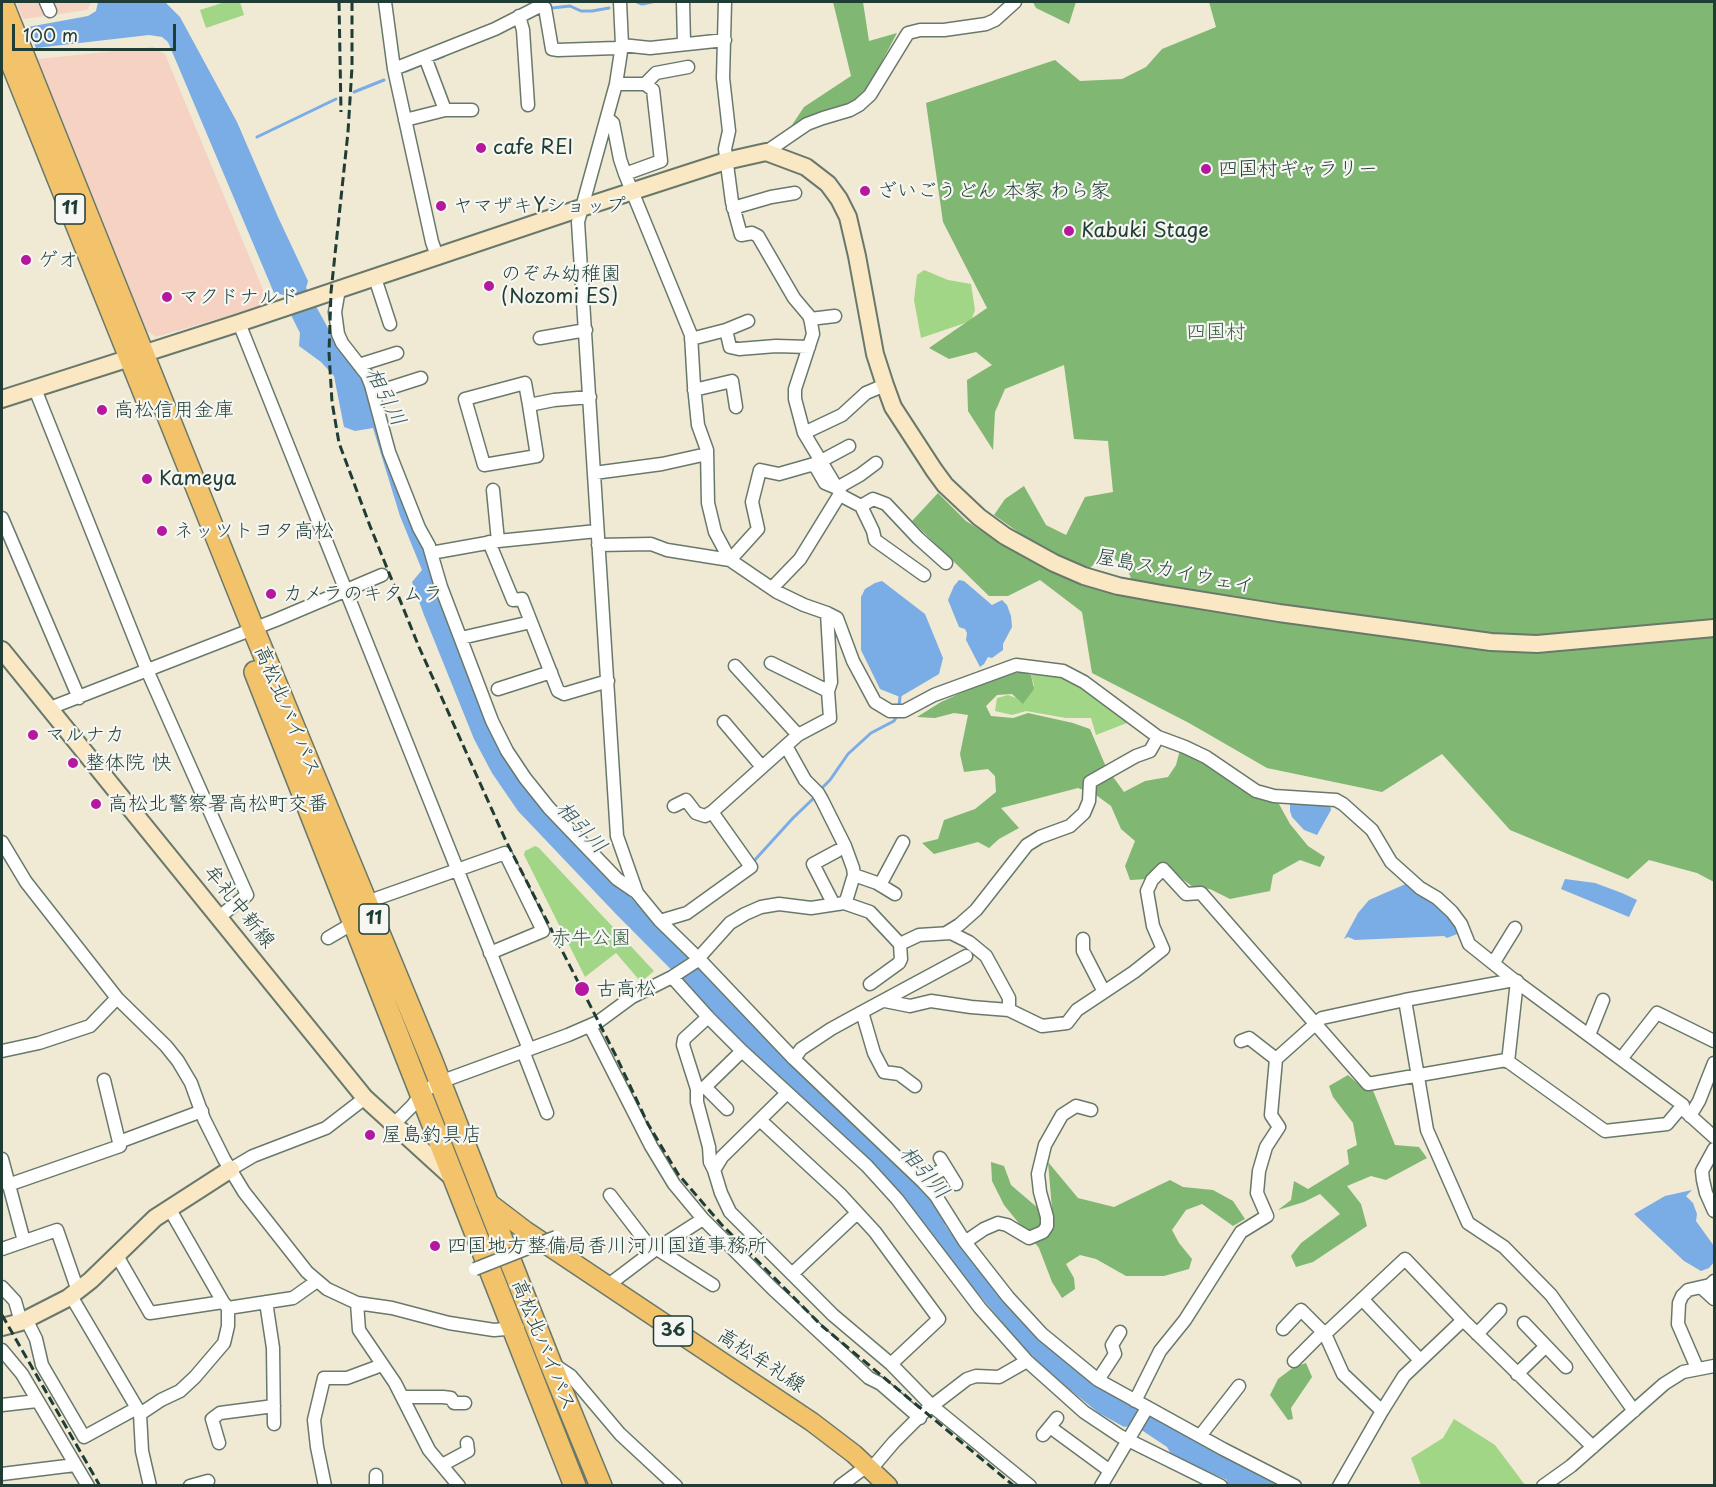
<!DOCTYPE html>
<html>
<head>
<meta charset="utf-8">
<style>
  body { margin:0 }
  #map { position:relative; width:1716px; height:1487px; overflow:hidden; background:#f0e9d4; font-family:"Playpen Sans",sans-serif }
  canvas { display:block }
  .frame { position:absolute; inset:0; border:3px solid #1f3d34; pointer-events:none }
  .scale { position:absolute; left:12px; top:24px; width:164px; height:27px; box-sizing:border-box; border:3px solid #1f3d34; border-top:0; padding-left:8px; font-size:18px; line-height:21px; white-space:nowrap; color:#1f3d34; -webkit-text-stroke:4px #f6f6f2; paint-order:stroke }
</style>
</head>
<body>
<div id="map">
<canvas width="1716" height="1487"></canvas>
<div class="frame"></div>
<div class="scale">100 m</div>
</div>
<script>
const ctx = document.querySelector('canvas').getContext('2d');
ctx.lineJoin = 'round';
function fill(path, color) { ctx.fillStyle = color; ctx.fill(path, 'evenodd'); }
const toPath = rows => new Path2D(rows.map(r => 'M' + r).join(''));
function strokePath(path, color, width, dash) { ctx.strokeStyle = color; ctx.lineWidth = width; ctx.lineCap = dash ? 'butt' : 'round'; ctx.setLineDash(dash || []); ctx.stroke(path); }
function drawText(font, color, halo, rows, align = 'center') {
  ctx.font = font + ' "Playpen Sans","Klee One",sans-serif'; ctx.lineWidth = 4.5; ctx.setLineDash([]); ctx.textBaseline = 'middle'; ctx.strokeStyle = halo; ctx.fillStyle = color; for (const [text, x, y, turn = 0] of rows) {
    ctx.save(); ctx.translate(x, y); ctx.rotate((+turn || 0) * Math.PI / 180); ctx.textAlign = isNaN(turn) ? turn : align; if (halo) ctx.strokeText(text, 0, 0); ctx.fillText(text, 0, 0); ctx.restore();
  }
}
fill(toPath([
  [16,2,92,2,87,10,23,19],
  [153,47,165,54,269,304,156,337,147,331,38,59]
]), '#f6d2c3');
fill(toPath([
  [225,2,240,2,244,15,206,28,200,10],
  [924,270,948,280,971,284,975,310,971,321,921,338,914,300,917,275],
  [1031,675,1062,675,1083,684,1132,721,1096,735,1091,718,1066,718,1026,711,1012,715,995,711,997,698,1008,695,1025,701,1034,685],
  [535,846,539,848,654,971,641,982,616,953,585,977,524,855,525,851],
  [1454,1419,1495,1445,1525,1485,1421,1485,1411,1458,1443,1438]
]), '#a1d686');
fill(toPath([
  [833,2,863,2,869,41,897,33,869,86,852,102,790,128,804,107,851,76],
  [1033,2,1076,2,1069,24,1036,8],
  [1209,2,1714,2,1714,882,1697,873,1649,860,1628,879,1510,830,1442,754,1382,792,1267,768,1189,723,1092,673,1082,612,1040,580,1008,596,989,596,912,521,938,493,966,521,1027,559,1081,583,1136,593,1129,573,1107,551,1090,568,1041,548,994,515,1005,499,1024,486,1046,525,1066,535,1085,497,1113,492,1108,441,1074,439,1064,365,1005,389,995,412,993,450,968,411,967,380,992,365,976,352,949,359,929,348,987,308,943,222,926,103,1055,60,1080,81,1122,79,1146,67,1162,49,1216,27],
  [1023,672,1031,675,1034,689,1023,704,1012,694,997,695,986,706,991,716,1013,718,1028,713,1073,723,1090,729,1106,767,1124,792,1145,781,1168,777,1176,765,1180,750,1212,765,1253,794,1279,804,1290,824,1308,846,1325,857,1320,867,1300,860,1273,875,1270,891,1230,899,1210,889,1193,887,1165,866,1148,879,1130,880,1125,866,1135,841,1121,829,1111,806,1096,795,1078,788,1001,808,1019,828,999,839,989,848,978,842,934,854,922,843,938,839,944,820,975,809,996,792,995,776,988,769,964,772,960,754,968,715,954,713,935,718,917,717,941,702,1002,674],
  [1348,1075,1362,1087,1372,1088,1395,1145,1419,1147,1427,1158,1386,1180,1371,1176,1347,1186,1361,1204,1367,1226,1313,1262,1296,1267,1291,1256,1301,1243,1340,1214,1320,1194,1304,1202,1278,1210,1291,1200,1294,1181,1308,1189,1349,1164,1347,1150,1357,1145,1353,1123,1333,1097,1329,1086],
  [991,1162,1004,1166,1011,1185,1053,1221,1048,1162,1078,1198,1114,1207,1170,1180,1183,1187,1213,1190,1233,1201,1245,1219,1233,1226,1202,1204,1186,1210,1172,1230,1179,1243,1192,1259,1189,1269,1164,1276,1126,1276,1096,1259,1080,1255,1066,1264,1074,1278,1075,1289,1062,1298,1052,1282,1039,1248,1004,1205,992,1181],
  [1306,1363,1312,1377,1291,1408,1293,1419,1288,1420,1270,1395,1278,1379,1294,1367]
]), '#80b773');
fill(toPath([
  [98,2,165,2,180,17,237,122,278,217,308,281,306,288,340,350,365,378,414,530,426,554,430,572,439,597,489,722,589,855,727,996,893,1157,934,1204,946,1220,945,1225,968,1257,1025,1323,1183,1431,1228,1459,1285,1485,1231,1485,1226,1484,1227,1480,1172,1456,1167,1447,1140,1429,1130,1426,1124,1427,1099,1413,1050,1374,1017,1340,956,1267,895,1190,869,1162,753,1052,615,913,518,811,492,773,474,739,424,615,412,582,422,570,400,516,373,428,355,431,344,427,334,376,321,362,299,346,300,333,291,315,284,295,274,293,168,42,162,37,149,35,36,48,28,27,88,16,96,11],
  [959,580,964,581,992,605,1002,600,1007,605,1011,616,1012,627,1003,644,1003,650,992,658,988,657,984,664,980,667,966,640,967,633,965,629,959,627,948,600,954,586],
  [882,581,925,614,943,658,939,674,900,697,880,689,861,650,861,597,865,589,875,583],
  [1306,802,1330,805,1331,810,1317,835,1304,830,1292,817,1290,811,1290,803],
  [1565,879,1595,883,1622,893,1637,900,1629,917,1561,889],
  [1408,883,1453,918,1460,933,1447,938,1444,936,1355,940,1348,937,1344,939,1358,913,1369,900],
  [1692,1190,1686,1196,1693,1203,1697,1214,1696,1221,1714,1246,1714,1262,1709,1268,1701,1271,1684,1261,1634,1214,1665,1196]
]), '#7aace6');
strokePath(toPath([
  [637,2,642,4,652,2],
  [552,8,570,6,581,11,592,11,609,8],
  [436,59,444,56],
  [406,71,423,64],
  [354,92,384,80],
  [257,137,336,99],
  [899,706,900,697],
  [821,789,830,780,848,754,871,733,894,721,897,716],
  [753,862,793,818,816,796]
]), '#7aace6', 3);
const street = toPath([
  [46,2,50,11],
  [385,2,394,69,432,242,437,256],
  [620,2,622,45,616,84,578,222,617,836,637,893,660,921,698,958,794,1059,922,1181,936,1196,965,1242,1008,1297,1042,1334,1098,1380,1223,1449,1295,1486],
  [683,2,684,44],
  [725,2,723,78,729,131,725,149,732,202,741,235,752,233,758,236,794,298,810,317,813,334,795,389,795,399,804,433,837,488,860,475,876,463],
  [519,16,523,30,528,105],
  [425,57,445,110],
  [394,69,495,29,540,6,545,8,552,49,558,50,616,48,622,45,650,48,725,40],
  [616,84,645,84,656,73,688,67],
  [645,84,653,90,661,161,625,174,691,335,694,386,698,425,707,450,708,503,715,532,730,560,777,592,804,605,827,613,831,682,828,691],
  [607,118,613,123,620,159,625,174],
  [405,120,445,110,472,110],
  [766,152,807,124,823,118,850,110,859,105,870,95,908,33,920,30,944,30,986,24,995,20,1015,2],
  [733,208,771,197,795,193],
  [375,278,390,324],
  [339,289,335,312,338,334,342,343,367,375,371,385,389,452,419,528,429,546,441,587,492,721,507,751,525,778,549,808,617,879,636,892],
  [810,319,835,316],
  [239,323,529,1049],
  [726,330,748,321],
  [540,338,586,330],
  [691,339,726,330,730,347,739,349,776,346,809,347],
  [359,365,397,353],
  [35,389,147,670,247,895,219,917],
  [694,390,732,381,736,407],
  [374,393,421,378],
  [529,405,537,456,484,465,465,399,525,383,529,405,554,400,590,397],
  [804,433,842,415,866,393,885,385],
  [821,461,849,446],
  [594,473,662,464,707,454],
  [493,490,498,541],
  [861,506,873,499,886,504,918,538,946,563],
  [2,518,79,698],
  [489,542,513,600,522,599,558,691,564,694,608,681],
  [598,545,651,544,667,550,730,560,758,529,752,502,760,470,779,474,814,464,825,483,837,488,842,496,861,506,873,531,875,540,924,575],
  [431,553,498,541,597,531],
  [772,588,800,559,840,494],
  [827,613,837,618,853,661,875,702,890,711,904,711,934,695,1016,665,1063,671,1084,682,1158,737,1150,751,1136,756,1090,782,1089,801,1084,813,1070,826,1040,837,1027,845,976,910,959,925,946,933],
  [461,638,531,622],
  [735,666,798,735],
  [498,689,551,672],
  [50,708,276,620,382,575],
  [724,722,762,767],
  [1158,737,1185,747,1206,757,1256,791,1274,796,1336,800,1343,804,1372,830,1391,862,1420,888,1437,898,1452,912,1461,924,1469,944,1514,980],
  [786,746,805,780,818,793,822,800,845,846,853,868,854,875,847,898,844,903],
  [674,806,686,800,696,813,705,816,712,812],
  [2,842,26,882,117,998,166,1046,178,1061,191,1083,204,1119,224,1159,244,1192,307,1272,327,1289,357,1303,392,1308,449,1323,494,1330,518,1328],
  [854,875,877,883,895,894],
  [880,885,903,842],
  [833,903,813,864,837,851],
  [660,921,687,913,751,867,712,812,798,735,830,718,828,691,771,663],
  [328,938,355,922,368,905,378,898,505,853,543,931,490,953],
  [1083,939,1083,951,1104,992],
  [1494,962,1515,928],
  [672,977,708,1017,742,1051,867,1166,897,1199,980,1308,1027,1361,1084,1412,1120,1436,1221,1486],
  [870,984,899,963,901,959,900,944],
  [885,1001,910,1006,931,1001,971,1007,1009,1010,1042,1026,1067,1023,1077,1010,1134,972,1163,949,1153,926,1147,891,1152,880,1163,869,1186,894,1201,893,1368,1084,1506,1060,1605,1131,1667,1124,1683,1105,1514,980,1405,1000],
  [862,1012,966,956],
  [708,1017,684,1039,683,1045,697,1089,697,1102,709,1147,710,1162,714,1170],
  [590,1026,651,1146,674,1184,703,1219],
  [1589,1035,1603,1000],
  [1241,1041,1249,1038,1276,1059],
  [2,1051,39,1043,90,1026,117,998],
  [523,1051,547,1113],
  [794,1059,801,1049,831,1029,862,1012,874,1053,884,1072,899,1074,915,1086],
  [1621,1059,1657,1013,1714,1041],
  [1508,1062,1517,981],
  [705,1087,727,1109],
  [697,1089,705,1087,742,1051],
  [787,1093,722,1157,714,1170,721,1193,730,1212,833,1315,891,1364,932,1406,1030,1486],
  [1684,1110,1714,1137],
  [1690,1116,1699,1101,1714,1063],
  [760,1120,841,1195,875,1232,939,1319,891,1364],
  [394,1124,413,1105,422,1092,440,1082,568,1035,598,1022,632,997,672,977,695,962,730,923,745,914,761,907,779,904,811,908,844,903,870,912,900,944,919,935,951,933,969,942,986,956,1009,998,1009,1010],
  [119,1142,202,1111],
  [1714,1149,1702,1171,1703,1180,1706,1193,1714,1211],
  [940,1158,956,1184],
  [2,1159,24,1241],
  [231,1169,253,1156,326,1128,365,1098],
  [922,1181,945,1168],
  [8,1185,120,1146,104,1080],
  [610,1195,646,1242,713,1285],
  [965,1242,984,1229,998,1223,1007,1225,1029,1238,1043,1232,1047,1226,1047,1217,1040,1192,1038,1174,1045,1145,1062,1115,1076,1106,1091,1110],
  [2,1249,57,1230,78,1291],
  [116,1254,150,1313,223,1302,169,1208],
  [792,1274,857,1213],
  [607,1286,656,1249,703,1219,773,1289,869,1378,881,1384,920,1418],
  [2,1287,15,1301,21,1322],
  [1702,1288,1714,1299],
  [1362,1299,1420,1360],
  [223,1302,228,1308,293,1298,317,1281],
  [266,1302,273,1348,274,1424],
  [357,1303,359,1330,395,1383,429,1450,459,1486],
  [26,1319,36,1339,42,1365,84,1437,137,1408,71,1296],
  [1524,1323,1566,1367],
  [1283,1329,1301,1310,1325,1334],
  [1477,1334,1500,1310],
  [2,1350,22,1374,88,1486],
  [1294,1361,1323,1332],
  [553,1364,571,1376,620,1434,676,1486],
  [1697,1368,1678,1324,1679,1303,1682,1296,1688,1290,1710,1285,1714,1281],
  [1517,1374,1546,1346],
  [1098,1380,1115,1354,1112,1345,1120,1332],
  [402,1397,443,1397,451,1398,454,1403,465,1403],
  [1135,1401,1160,1351,1185,1320,1241,1232,1267,1216,1257,1193,1259,1171,1266,1147,1279,1127,1271,1115,1276,1059,1322,1018,1405,1000,1427,1130,1468,1223,1504,1247,1551,1295,1634,1411],
  [2,1405,37,1401],
  [1382,1411,1404,1376,1463,1320],
  [1050,1427,1110,1471],
  [1043,1435,1057,1418],
  [1200,1436,1239,1386],
  [219,1443,212,1419,220,1413,274,1406],
  [442,1465,468,1451,467,1443],
  [871,1469,894,1442,924,1412,967,1379,976,1376,999,1377,1027,1361],
  [2,1474,75,1465],
  [376,1475,376,1486],
  [150,1486,142,1451,140,1414,161,1400,180,1391,195,1377,224,1343,228,1326,228,1308],
  [190,1486,208,1481],
  [325,1486,317,1447,314,1420,324,1378,347,1378,382,1365],
  [840,1486,867,1466],
  [1101,1486,1147,1408],
  [1339,1486,1382,1411,1343,1374,1325,1334,1405,1259,1463,1320,1593,1447],
  [1543,1486,1571,1466,1664,1384,1683,1372,1714,1366]
]);
const secondary = toPath([
  [2,399,239,323,581,208,726,161,766,152,806,167,828,184,839,199,848,217,857,256,875,354,885,385,893,407,934,470,945,485,979,517,1005,536,1054,563,1084,576,1118,586,1162,594,1279,613,1491,642,1537,644,1714,628],
  [2,650,365,1098,454,1179],
  [2,1327,21,1322,68,1298,91,1280,155,1218,231,1169]
]);
const primary = toPath([
  [484,1199,526,1231,812,1422,854,1454,888,1486]
]);
const highway = toPath([
  [2,2,253,628,431,1059,550,1362,601,1486],
  [2,39,147,400],
  [255,672,575,1486]
]);
strokePath(street, '#68796c', 15);
strokePath(secondary, '#68796c', 20);
strokePath(primary, '#68796c', 21);
strokePath(highway, '#68796c', 24);
strokePath(street, '#fff', 12);
strokePath(secondary, '#fae7c3', 16);
strokePath(primary, '#f2c36a', 18);
strokePath(highway, '#f2c36a', 21);
strokePath(toPath([
  [339,2,341,112],
  [352,2,352,67,348,132,331,292,329,353,332,402,339,443,370,526,419,647,506,841,616,1056,648,1124,678,1174,721,1224,822,1326,1014,1486],
  [2,1315,100,1486]
]), '#1f3d34', 3, [9, 4.5]);
const streetBridge = toPath([
  [475,1269,556,1237]
]);
strokePath(streetBridge, '#68796c', 15, []);
strokePath(streetBridge, '#fff', 12);
for (const [x, y, r, color] of [
  [481,148,6,"#b5179e"],
  [1206,169,6,"#b5179e"],
  [865,191,6,"#b5179e"],
  [441,206,6,"#b5179e"],
  [1069,231,6,"#b5179e"],
  [26,260,6,"#b5179e"],
  [489,286,6,"#b5179e"],
  [167,297,6,"#b5179e"],
  [102,410,6,"#b5179e"],
  [147,479,6,"#b5179e"],
  [162,531,6,"#b5179e"],
  [271,594,6,"#b5179e"],
  [33,735,6,"#b5179e"],
  [73,763,6,"#b5179e"],
  [96,804,6,"#b5179e"],
  [582,989,8,"#b5179e"],
  [370,1135,6,"#b5179e"],
  [435,1246,6,"#b5179e"]
]) { const dot = new Path2D(); dot.arc(x, y, r, 0, 2 * Math.PI); ctx.fillStyle = color; ctx.fill(dot); strokePath(dot, '#f6f6f2', 2); }
for (const [x, y, w] of [
  [70,209,30],
  [374,919,30],
  [673,1331,39]
]) { const box = new Path2D(); box.roundRect(x - w / 2, y - 15, w, 30, 4.5); ctx.fillStyle = '#f6f6f2'; ctx.fill(box); strokePath(box, '#1f3d34', 1.5); }
drawText('bold 18px', '#1f3d34', null, [
  ["11",70,209],
  ["11",374,919],
  ["36",673,1331]
]);
drawText('20px', '#1f3d34', '#f6f6f2', [
  ["cafe REI",493,148],
  ["四国村ギャラリー",1218,169],
  ["ざいごうどん 本家 わら家",877,191],
  ["ヤマザキYショップ",453,206],
  ["Kabuki Stage",1081,231],
  ["ゲオ",38,260],
  ["のぞみ幼稚園",501,274],
  ["(Nozomi ES)",501,297],
  ["マクドナルド",179,297],
  ["高松信用金庫",114,410],
  ["Kameya",159,479],
  ["ネッツトヨタ高松",174,531],
  ["カメラのキタムラ",283,594],
  ["マルナカ",45,735],
  ["整体院 快",85,763],
  ["高松北警察署高松町交番",108,804],
  ["古高松",596,989],
  ["屋島釣具店",382,1135],
  ["四国地方整備局香川河川国道事務所",447,1246]
], 'left');
drawText('20px', '#395c44', '#f6f6f2', [
  ["四国村",1216,332],
  ["赤牛公園",591,938]
]);
drawText('20px', '#1f3d34', '#f6f6f2', [
  ["屋島スカイウェイ",1175,572,11],
  ["高松北バイパス",287,711,67],
  ["牟礼中新線",239,907,51],
  ["高松北バイパス",543,1345,68],
  ["高松牟礼線",761,1361,33]
]);
drawText('italic 21px', '#365960', '#f6f6f2', [
  ["相引川",385,397,63],
  ["相引川",581,828,47],
  ["相引川",924,1173,49]
]);
</script>
</body>
</html>
